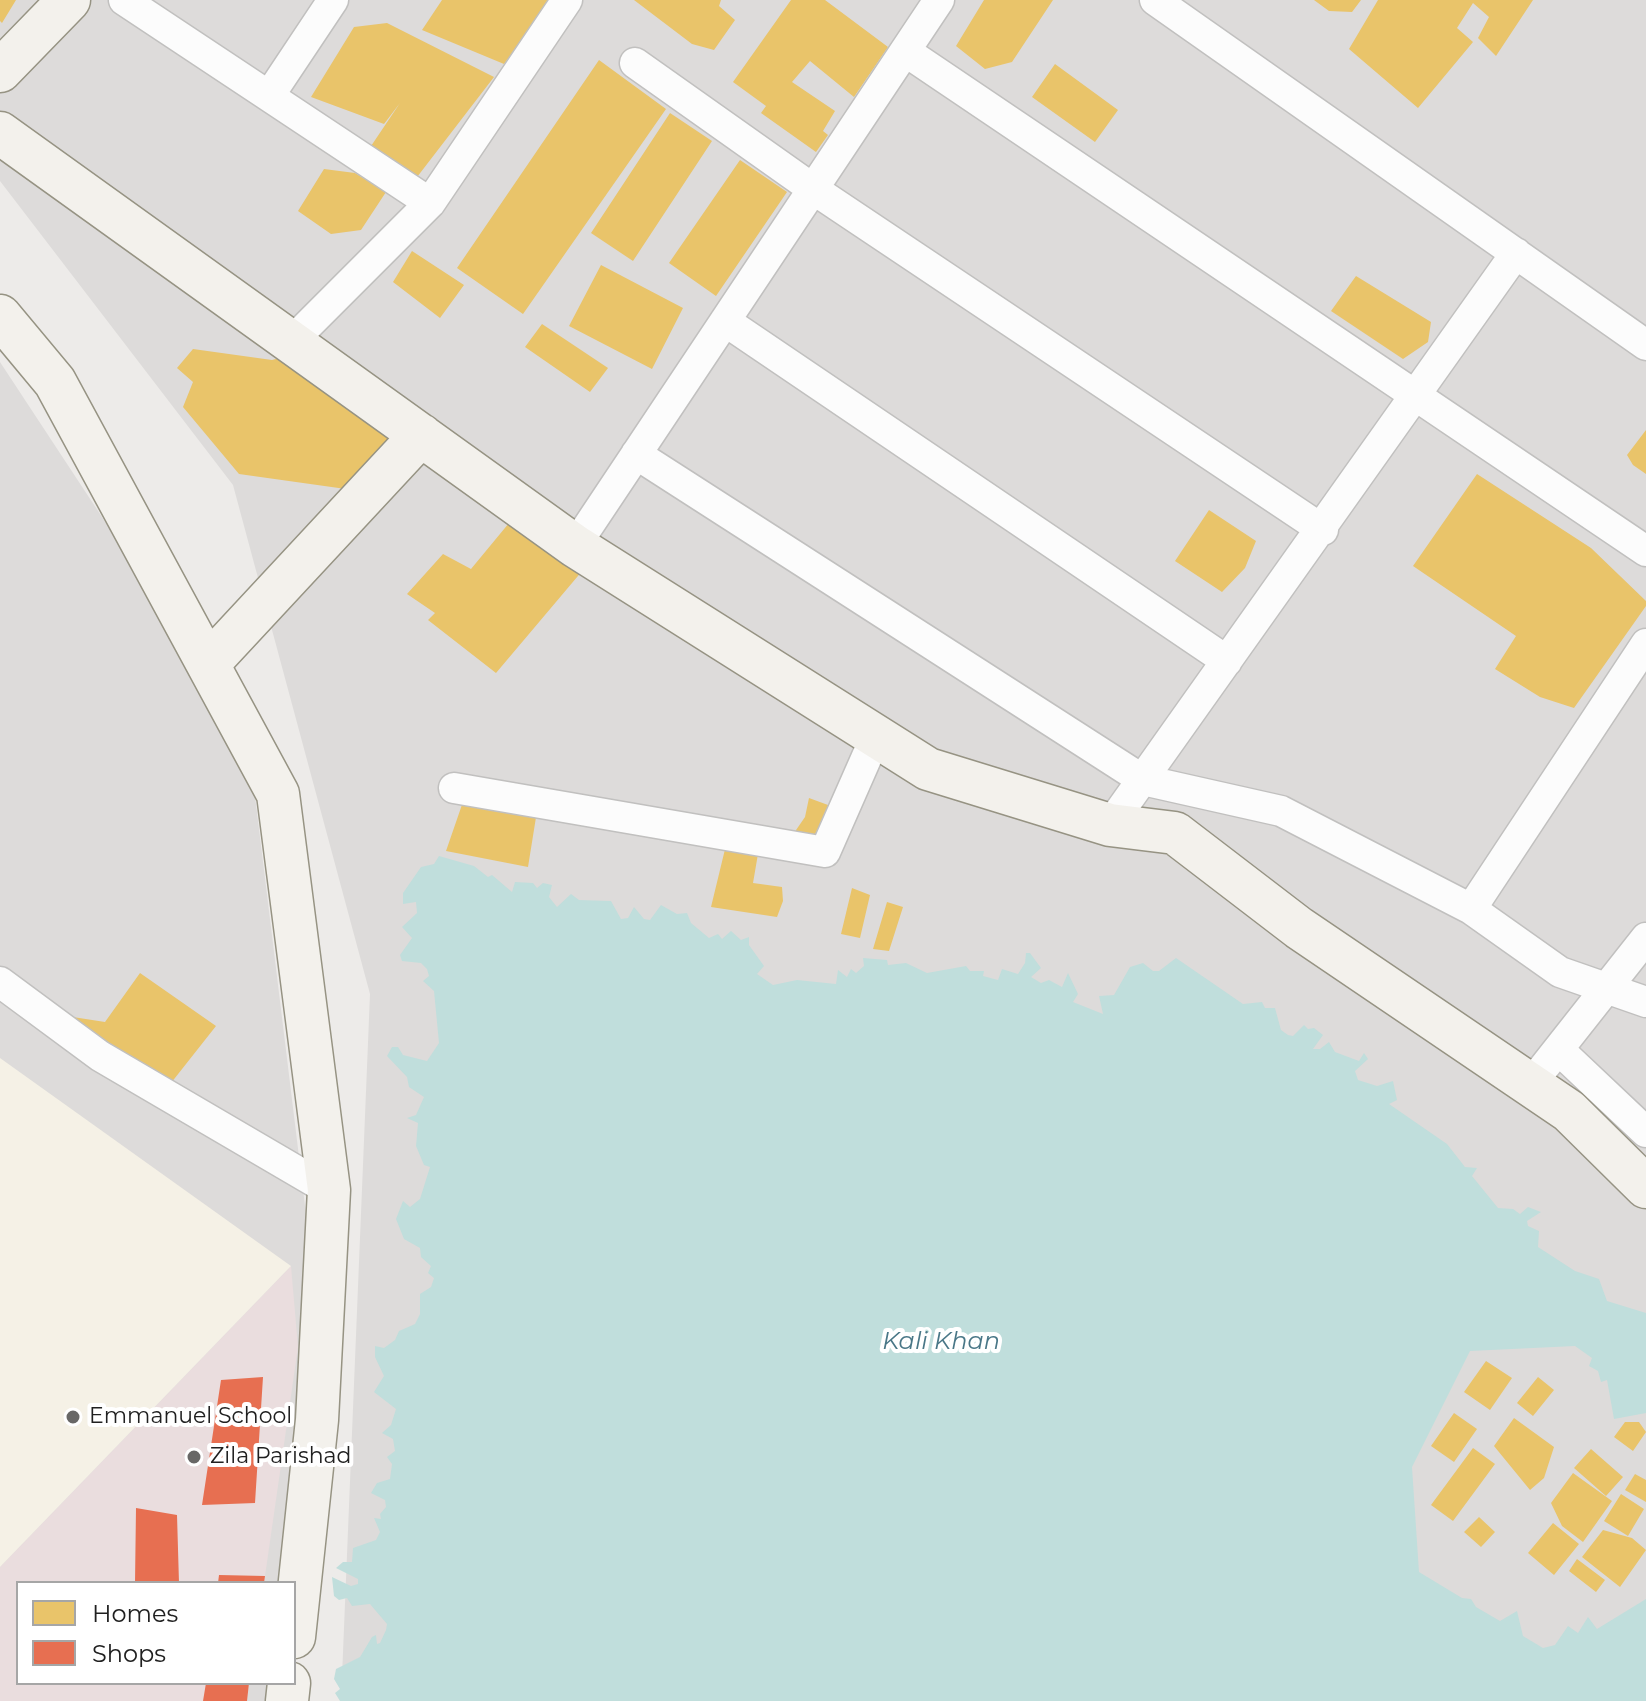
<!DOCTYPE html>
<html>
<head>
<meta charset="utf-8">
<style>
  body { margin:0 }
  #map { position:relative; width:1646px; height:1701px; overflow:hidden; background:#edebe9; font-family:Montserrat,sans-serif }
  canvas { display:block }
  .legend { position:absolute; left:16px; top:1581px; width:280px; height:104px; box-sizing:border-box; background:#fff; border:2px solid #a6a6a6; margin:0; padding:10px 14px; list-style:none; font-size:24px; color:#202020 }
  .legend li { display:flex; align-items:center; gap:16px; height:40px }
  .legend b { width:40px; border:2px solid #a6a6a6 }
</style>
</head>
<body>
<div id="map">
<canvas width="1646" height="1701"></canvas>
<ul class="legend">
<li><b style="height:22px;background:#e9c46a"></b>Homes</li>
<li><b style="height:22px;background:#e76f51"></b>Shops</li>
</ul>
</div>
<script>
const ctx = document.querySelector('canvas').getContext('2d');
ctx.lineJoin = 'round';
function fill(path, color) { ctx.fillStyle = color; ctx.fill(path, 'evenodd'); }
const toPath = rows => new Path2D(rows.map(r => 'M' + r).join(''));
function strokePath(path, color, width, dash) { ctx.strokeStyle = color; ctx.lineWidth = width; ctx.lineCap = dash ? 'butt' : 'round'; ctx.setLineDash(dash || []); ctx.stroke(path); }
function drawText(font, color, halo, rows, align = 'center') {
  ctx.font = font + ' Montserrat,sans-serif'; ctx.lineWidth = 8; ctx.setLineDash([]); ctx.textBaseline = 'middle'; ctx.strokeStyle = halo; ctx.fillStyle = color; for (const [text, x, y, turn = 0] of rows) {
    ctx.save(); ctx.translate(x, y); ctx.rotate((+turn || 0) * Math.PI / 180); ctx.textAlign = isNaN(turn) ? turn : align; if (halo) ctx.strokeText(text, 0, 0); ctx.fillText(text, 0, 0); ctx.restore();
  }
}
fill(toPath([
  [0,0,1646,0,1646,1701,341,1701,370,994,233,485,0,181],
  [0,362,248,739,321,1337,294,1583,18,1583,18,1683,286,1683,284,1701,0,1701]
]), '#dddbda');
fill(toPath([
  [291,1266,298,1347,264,1583,18,1583,18,1683,249,1683,247,1701,0,1701,0,1567]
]), '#eaddde');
fill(toPath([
  [0,1058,291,1266,0,1567]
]), '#f5f1e6');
fill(toPath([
  [439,856,474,866,488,877,492,875,512,892,515,882,533,883,537,888,543,883,552,885,549,897,557,907,571,894,579,900,611,901,621,919,628,918,634,907,644,919,650,920,661,905,677,914,687,913,691,923,709,938,718,934,722,939,731,931,741,940,749,937,749,945,764,966,757,974,773,985,797,980,836,984,838,970,847,977,851,969,856,973,864,966,863,958,887,960,888,965,906,963,927,973,966,966,970,971,984,971,983,976,998,980,1002,969,1018,974,1025,963,1026,953,1030,953,1041,968,1031,977,1041,983,1049,980,1062,987,1068,973,1078,994,1073,1002,1103,1014,1099,996,1114,995,1130,967,1143,963,1153,971,1159,971,1176,958,1243,1004,1262,1002,1265,1008,1275,1008,1281,1030,1288,1035,1293,1036,1304,1025,1308,1029,1314,1028,1323,1035,1313,1049,1320,1049,1329,1042,1335,1052,1359,1061,1364,1053,1368,1059,1355,1071,1358,1080,1377,1086,1393,1081,1397,1100,1389,1104,1447,1144,1465,1167,1477,1168,1472,1176,1498,1208,1513,1209,1520,1214,1528,1207,1541,1212,1527,1221,1528,1226,1539,1231,1538,1247,1575,1271,1599,1279,1607,1301,1646,1313,1646,1413,1614,1419,1607,1380,1601,1382,1598,1371,1589,1366,1592,1358,1575,1346,1470,1351,1412,1467,1419,1572,1462,1598,1471,1599,1476,1607,1500,1621,1517,1611,1523,1636,1543,1648,1555,1645,1568,1626,1578,1633,1588,1617,1597,1629,1646,1599,1646,1701,340,1701,335,1693,340,1689,334,1679,336,1669,360,1657,372,1637,376,1635,377,1644,380,1643,386,1630,387,1624,370,1604,352,1606,347,1598,339,1600,334,1596,332,1577,351,1586,358,1584,358,1579,336,1568,343,1562,352,1562,353,1548,376,1540,380,1532,374,1518,381,1519,380,1514,386,1507,385,1500,371,1493,377,1483,390,1479,392,1464,387,1457,395,1451,393,1439,382,1433,391,1425,396,1409,374,1392,384,1376,375,1357,375,1346,384,1348,395,1340,399,1331,415,1324,420,1314,420,1294,431,1287,434,1278,428,1273,431,1266,421,1257,420,1248,404,1239,396,1219,403,1201,410,1207,420,1199,430,1167,424,1165,416,1146,418,1123,407,1118,416,1115,424,1097,409,1087,407,1077,387,1056,392,1047,398,1047,403,1055,427,1061,439,1043,434,991,423,981,429,976,427,969,421,963,402,961,400,955,412,938,402,927,417,913,416,902,403,904,403,893,421,867,434,864]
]), '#c0dedc');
fill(toPath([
  [0,0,16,0,2,23,0,21],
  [442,0,553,0,504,64,422,30],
  [634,0,721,0,719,6,735,20,714,50,692,44],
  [791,0,825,0,888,47,854,97,810,61,792,82,835,111,823,131,828,135,816,152,761,113,766,106,733,82],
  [984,0,1053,0,1012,62,985,69,956,46],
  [1314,0,1361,0,1352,12,1329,11],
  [1378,0,1533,0,1496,56,1478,38,1489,17,1473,3,1457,28,1473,42,1418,108,1349,49],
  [387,23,494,77,414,181,367,152,400,103,384,124,311,97,354,27],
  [599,60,666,109,523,314,457,268],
  [1055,64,1118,110,1095,142,1032,97],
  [670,113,712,141,633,261,591,233],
  [740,160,787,192,716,296,669,263],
  [324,169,355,173,386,192,361,230,331,234,298,211],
  [412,251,464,285,440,318,393,282],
  [601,265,683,308,652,369,569,326],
  [1356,276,1431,322,1428,342,1403,359,1331,311],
  [542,324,608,368,590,392,525,347],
  [193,349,272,360,295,354,402,432,360,491,239,474,183,407,193,382,177,368],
  [1646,430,1646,474,1633,465,1627,455],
  [1477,474,1591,548,1646,601,1646,606,1574,708,1540,697,1495,669,1516,636,1413,566],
  [1209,510,1256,541,1245,568,1222,592,1175,561],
  [514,517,583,570,496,673,428,620,435,613,407,594,443,554,471,569],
  [465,796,537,811,528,867,446,851],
  [809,798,828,805,826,824,814,839,794,833,805,817],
  [727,841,759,848,753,883,782,887,783,901,777,917,711,907],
  [852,888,870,895,860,938,841,934],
  [887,902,903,907,889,951,873,949],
  [140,973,216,1026,171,1083,60,1015,105,1022],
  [1486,1361,1512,1378,1490,1410,1464,1392],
  [1538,1377,1554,1390,1533,1416,1517,1403],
  [1454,1413,1477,1429,1454,1462,1431,1446],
  [1514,1418,1554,1447,1544,1478,1530,1490,1494,1446],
  [1625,1422,1639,1422,1646,1432,1633,1451,1614,1437],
  [1473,1448,1495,1464,1453,1521,1431,1505],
  [1591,1449,1623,1477,1606,1496,1574,1468],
  [1573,1473,1612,1501,1583,1542,1562,1526,1551,1503],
  [1635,1474,1646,1480,1646,1502,1625,1490],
  [1621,1494,1644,1509,1628,1536,1604,1521],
  [1479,1517,1495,1532,1481,1547,1464,1532],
  [1553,1523,1579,1544,1554,1575,1528,1553],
  [1603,1530,1632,1538,1646,1550,1620,1587,1582,1557],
  [1577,1559,1605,1580,1596,1592,1569,1571]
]), '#e9c46a');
fill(toPath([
  [263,1377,255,1503,202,1505,221,1380],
  [136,1508,177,1515,179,1583,135,1583],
  [219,1575,265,1576,264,1583,218,1583],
  [206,1683,249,1683,247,1701,203,1701]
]), '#e76f51');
const street = toPath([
  [124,0,430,203],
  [1155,0,1646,345],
  [905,51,1646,551],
  [635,63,813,189,1323,530],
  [269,96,333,0],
  [725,321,1227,661],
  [291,342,430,203,567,0],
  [636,454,1143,780,1281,811,1471,909,1560,972,1646,1002],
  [575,546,939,0],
  [454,788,825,852,876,736],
  [1110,825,1516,253],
  [1471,909,1646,644],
  [0,982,100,1056,329,1190],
  [1559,1050,1646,1132],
  [1530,1085,1646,938]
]);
const secondary = toPath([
  [0,71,69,0],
  [0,133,575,546,928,769,1110,825,1175,833,1299,928,1569,1111,1646,1187],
  [0,316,55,382,278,794,329,1190,317,1420,294,1637],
  [208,664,421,435],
  [287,1701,289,1683]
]);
strokePath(street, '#c1c0bf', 33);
strokePath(secondary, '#969383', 45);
strokePath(street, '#fcfcfc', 30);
strokePath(secondary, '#f3f1ec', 42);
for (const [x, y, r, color] of [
  [73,1417,8,"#686766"],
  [194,1457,8,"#686766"]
]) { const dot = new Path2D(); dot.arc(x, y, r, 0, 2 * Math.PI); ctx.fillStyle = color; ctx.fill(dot); strokePath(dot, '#fff', 3); }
drawText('22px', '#202020', '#fff', [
  ["Emmanuel School",89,1417],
  ["Zila Parishad",210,1457]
], 'left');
drawText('italic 24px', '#497787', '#fff', [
  ["Kali Khan",941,1342]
]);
</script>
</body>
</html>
